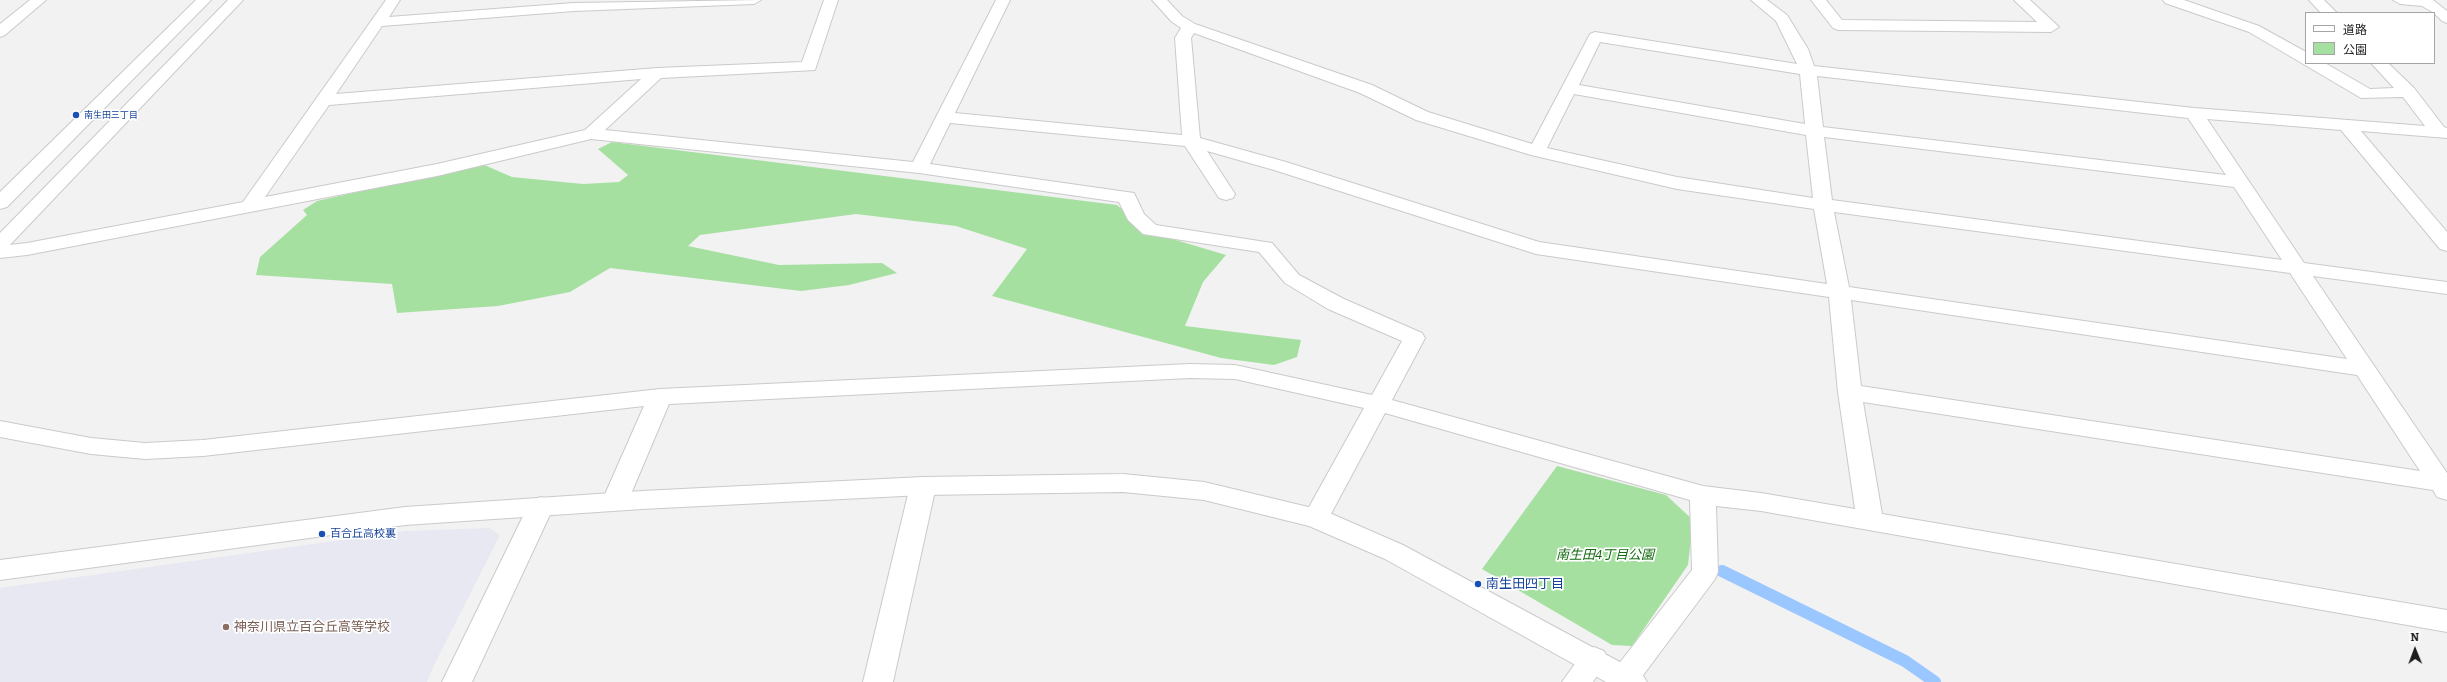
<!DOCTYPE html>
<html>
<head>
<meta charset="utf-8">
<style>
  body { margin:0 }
  #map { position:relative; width:2447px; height:682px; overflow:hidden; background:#f2f2f3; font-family:Bitter,"Noto Sans JP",serif }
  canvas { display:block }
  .legend { position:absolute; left:2305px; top:12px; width:130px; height:52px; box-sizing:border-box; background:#fff; border:1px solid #a5a5a5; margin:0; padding:5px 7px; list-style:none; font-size:12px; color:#1d1d1d }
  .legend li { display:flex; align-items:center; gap:8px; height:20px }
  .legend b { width:20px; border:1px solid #a5a5a5 }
  .north { position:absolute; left:2395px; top:630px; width:40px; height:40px; -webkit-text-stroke:3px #fff; paint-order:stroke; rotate:359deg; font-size:11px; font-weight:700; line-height:16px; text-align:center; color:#1d1d1d }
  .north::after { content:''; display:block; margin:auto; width:14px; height:18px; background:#1d1d1d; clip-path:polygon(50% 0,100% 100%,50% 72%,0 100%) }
</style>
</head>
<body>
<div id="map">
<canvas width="2447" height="682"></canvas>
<ul class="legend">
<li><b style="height:5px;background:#fff"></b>道路</li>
<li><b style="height:11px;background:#a6e0a0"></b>公園</li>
</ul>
<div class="north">N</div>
</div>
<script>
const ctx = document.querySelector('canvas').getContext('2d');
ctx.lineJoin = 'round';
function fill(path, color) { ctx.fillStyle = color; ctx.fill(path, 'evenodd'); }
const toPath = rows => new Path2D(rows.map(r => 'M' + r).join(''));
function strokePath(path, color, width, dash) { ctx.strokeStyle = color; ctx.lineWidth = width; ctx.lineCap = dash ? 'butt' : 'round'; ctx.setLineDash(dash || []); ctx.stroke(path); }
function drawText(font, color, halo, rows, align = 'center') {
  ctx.font = font + ' Bitter,"Noto Sans JP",serif'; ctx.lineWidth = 3.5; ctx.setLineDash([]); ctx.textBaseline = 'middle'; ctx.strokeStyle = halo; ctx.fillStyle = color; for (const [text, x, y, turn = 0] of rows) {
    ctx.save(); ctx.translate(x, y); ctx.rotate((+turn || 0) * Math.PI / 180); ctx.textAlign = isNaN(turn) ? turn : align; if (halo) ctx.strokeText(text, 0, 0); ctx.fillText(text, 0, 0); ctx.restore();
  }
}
fill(toPath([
  [490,528,500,535,433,667,427,682,0,682,0,588,405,531]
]), '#e7e8f1');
fill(toPath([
  [612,142,1117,205,1149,232,1226,255,1203,282,1185,326,1301,340,1297,357,1274,365,1221,358,992,296,1027,249,956,226,856,214,700,235,688,246,779,265,882,263,897,273,849,285,801,291,610,268,570,292,498,306,397,313,392,284,256,275,260,257,307,215,303,210,317,201,482,164,512,177,583,184,619,182,628,175,598,149],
  [1557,466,1666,495,1693,520,1688,565,1632,646,1612,645,1482,569]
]), '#a6e0a0');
strokePath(toPath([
  [1722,571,1905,661,1935,682]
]), '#9ac7ff', 12);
const minor = toPath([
  [30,0,46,0,5,35,0,37,0,24,30,0],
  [386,0,400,0,389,17,574,3,761,0,754,4,574,11,382,26,336,94,657,68,802,62,824,0,838,0,815,70,661,78,605,130,913,162,996,0,1010,0,955,113,1182,135,1175,38,1181,28,1172,22,1152,0,1167,0,1182,16,1195,24,1372,85,1428,112,1532,144,1590,34,1595,32,1797,64,1776,21,1751,0,1767,0,1787,15,1808,49,1814,66,2194,108,2425,126,2403,97,2361,98,2249,32,2165,3,2163,0,2184,0,2259,26,2306,52,2306,63,2325,63,2370,89,2394,88,2371,63,2388,63,2414,88,2444,127,2447,128,2447,138,2361,131,2447,232,2447,251,2440,249,2341,130,2207,119,2304,263,2447,282,2447,294,2313,276,2447,473,2447,500,2437,497,2433,490,1863,402,1882,514,2447,610,2447,632,1761,511,1716,506,1718,572,1715,579,1638,682,1611,682,1609,678,1614,670,1692,570,1690,500,1385,413,1325,525,1316,527,1307,525,1303,518,1364,408,1235,379,1190,378,669,404,628,501,624,507,615,510,606,507,602,501,644,406,203,456,145,459,91,454,0,437,0,421,91,438,145,443,203,440,660,389,1190,364,1235,365,1372,395,1402,341,1328,309,1285,283,1259,252,1143,234,1128,220,1119,202,919,173,591,139,437,176,27,255,0,258,0,246,27,243,243,202,386,0],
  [1194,33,1360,93,1416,120,1531,155,1677,189,1814,209,1827,284,1539,242,1286,162,1200,138,1191,38,1194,33],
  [1600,42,1800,74,1805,124,1579,85,1600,42],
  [1817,76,2188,118,2226,175,1823,127,1817,76],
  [641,79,585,130,437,164,265,197,329,105,641,79],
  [1574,94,1806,135,1813,198,1677,177,1547,148,1574,94],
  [950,123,1185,146,1219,198,1226,200,1233,198,1235,194,1207,151,1274,170,1536,254,1829,297,1838,392,1855,509,1761,493,1703,486,1392,400,1425,338,1422,333,1344,299,1299,275,1272,243,1156,225,1144,214,1134,193,930,164,950,123],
  [1824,137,2234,187,2282,260,1832,200,1824,137],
  [1834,212,2290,273,2347,359,1849,287,1834,212],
  [1851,300,2357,375,2420,471,1861,386,1851,300],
  [1811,0,1826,0,1842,20,2037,22,2014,0,2030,0,2059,27,2051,32,1838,30,1833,28,1811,0],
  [2309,0,2324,0,2337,13,2321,13,2309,0],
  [2393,0,2433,0,2447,11,2447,23,2442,21,2434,13,2422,6,2400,4,2393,0],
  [923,477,932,480,936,486,893,682,863,682,910,486,914,480,923,477],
  [541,497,550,500,554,506,472,682,442,682,528,506,532,500,541,497],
  [1594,647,1604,651,1608,659,1593,682,1562,682,1584,651,1594,647]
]);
const tertiary = toPath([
  [196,0,211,0,7,207,0,209,0,192,196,0],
  [228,0,243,0,7,248,0,250,0,233,228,0],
  [1123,474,1204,482,1325,511,1403,545,1642,674,1647,682,1606,682,1385,559,1309,526,1204,500,1123,492,923,495,642,509,405,525,0,580,0,560,405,507,642,491,923,477,1123,474]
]);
strokePath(minor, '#cacacb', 2);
strokePath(tertiary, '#cacacb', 2);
fill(minor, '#fff');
fill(tertiary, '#fff');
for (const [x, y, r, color] of [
  [76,115,4,"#1a4fb4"],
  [322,534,4,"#1a4fb4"],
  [1478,584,4,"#1a4fb4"],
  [226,627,4,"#8d6e63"]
]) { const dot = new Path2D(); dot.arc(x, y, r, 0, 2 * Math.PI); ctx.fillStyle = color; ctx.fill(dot); strokePath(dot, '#fff', 1.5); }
drawText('9px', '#164399', '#fff', [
  ["南生田三丁目",84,115]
], 'left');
drawText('11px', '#164399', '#fff', [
  ["百合丘高校裏",330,534]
], 'left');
drawText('italic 13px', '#126a0d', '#fff', [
  ["南生田4丁目公園",1605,555]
]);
drawText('13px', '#164399', '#fff', [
  ["南生田四丁目",1486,584]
], 'left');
drawText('13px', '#785e54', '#fff', [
  ["神奈川県立百合丘高等学校",234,627]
], 'left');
</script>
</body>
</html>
